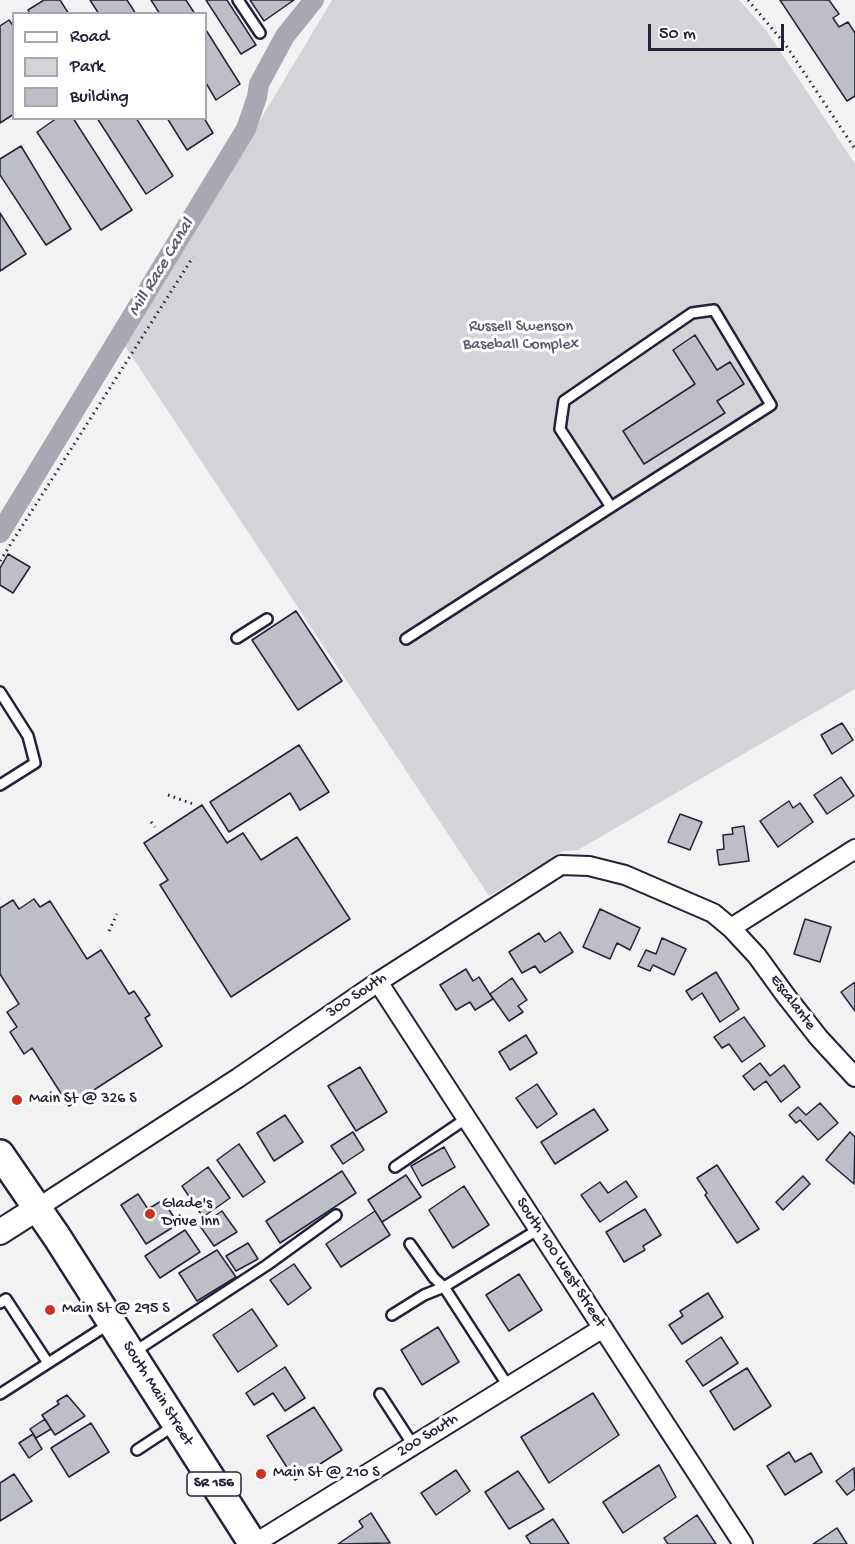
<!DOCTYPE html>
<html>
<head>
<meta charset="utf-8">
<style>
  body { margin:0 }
  #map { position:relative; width:855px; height:1544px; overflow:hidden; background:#f2f2f3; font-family:"Gochi Hand",sans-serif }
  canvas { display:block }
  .legend { position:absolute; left:12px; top:12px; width:195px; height:108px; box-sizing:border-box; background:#fff; border:2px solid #a7a7b1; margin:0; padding:8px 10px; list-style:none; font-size:18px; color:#22223b }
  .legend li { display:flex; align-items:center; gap:12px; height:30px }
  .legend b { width:30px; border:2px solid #a7a7b1 }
  .scale { position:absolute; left:648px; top:24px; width:136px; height:27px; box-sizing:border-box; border:3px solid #22223b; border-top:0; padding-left:8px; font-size:18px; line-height:21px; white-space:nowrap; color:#22223b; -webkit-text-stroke:4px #fff; paint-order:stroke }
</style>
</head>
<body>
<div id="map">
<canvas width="855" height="1544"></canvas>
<ul class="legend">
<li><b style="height:8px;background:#fff"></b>Road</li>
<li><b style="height:16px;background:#d3d3d8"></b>Park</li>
<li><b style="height:16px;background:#bebec6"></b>Building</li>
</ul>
<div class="scale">50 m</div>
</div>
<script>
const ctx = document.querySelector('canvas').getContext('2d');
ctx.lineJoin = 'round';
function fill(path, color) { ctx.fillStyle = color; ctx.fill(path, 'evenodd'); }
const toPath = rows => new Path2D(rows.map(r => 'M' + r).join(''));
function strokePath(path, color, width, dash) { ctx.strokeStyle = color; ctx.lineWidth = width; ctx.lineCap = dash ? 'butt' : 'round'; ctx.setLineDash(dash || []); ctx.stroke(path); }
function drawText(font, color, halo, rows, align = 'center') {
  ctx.font = font + ' "Gochi Hand",sans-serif'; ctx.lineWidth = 6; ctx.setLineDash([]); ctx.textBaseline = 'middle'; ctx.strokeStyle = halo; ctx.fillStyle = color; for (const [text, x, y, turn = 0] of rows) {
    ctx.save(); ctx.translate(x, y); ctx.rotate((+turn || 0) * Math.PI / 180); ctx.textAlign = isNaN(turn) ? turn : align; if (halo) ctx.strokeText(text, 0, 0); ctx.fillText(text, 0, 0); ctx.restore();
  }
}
fill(toPath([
  [332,0,739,0,766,30,855,164,855,689,578,850,563,851,489,896,125,346]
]), '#d3d3d8');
strokePath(toPath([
  [0,533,246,129,257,97,259,84,285,36,314,0]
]), '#a8a8b2', 20);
const building = toPath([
  [44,0,60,0,69,14,30,14,28,10,44,0],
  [90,0,127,0,136,14,99,14,90,0],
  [151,0,186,0,195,14,160,14,151,0],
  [206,0,227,0,256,45,241,54,206,0],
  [250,0,294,0,264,21,250,0],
  [780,0,829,0,839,14,833,18,839,27,848,22,855,33,855,96,847,101,780,0],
  [9,20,14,27,14,114,0,123,0,26,9,20],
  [206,30,240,84,216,100,206,83,206,30],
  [57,118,73,118,132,210,101,230,37,132,57,118],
  [97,118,136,118,173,176,146,194,97,118],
  [167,118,204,118,213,133,187,150,167,118],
  [21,146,71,229,46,245,0,175,0,159,21,146],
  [0,213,26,254,0,271,0,213],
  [695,335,717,370,730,362,744,384,717,401,725,413,644,464,623,431,695,384,673,350,695,335],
  [8,554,30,567,13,593,0,585,0,568,8,554],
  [296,611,342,681,298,710,252,640,296,611],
  [842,723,853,740,832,754,821,735,842,723],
  [299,745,329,792,300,810,290,793,229,832,210,802,299,745],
  [841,777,854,796,827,814,814,795,841,777],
  [789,801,793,808,800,803,813,822,778,847,760,821,789,801],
  [202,805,227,843,243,833,261,860,297,837,350,919,231,997,160,885,168,880,144,843,202,805],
  [680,814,702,822,690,850,668,842,680,814],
  [744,826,749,861,719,865,717,850,724,849,723,835,733,834,732,828,744,826],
  [34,899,40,907,50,901,87,959,101,950,129,994,134,991,150,1015,145,1018,162,1046,69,1106,32,1048,24,1054,10,1032,17,1027,7,1012,19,1004,0,974,0,908,13,900,19,909,34,899],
  [600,909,640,928,630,950,617,943,610,959,583,947,600,909],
  [805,919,831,927,820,962,794,954,805,919],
  [560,932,573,952,540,973,535,966,522,973,509,952,539,933,545,942,560,932],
  [662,938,686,949,674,975,653,965,650,971,638,966,646,950,656,954,662,938],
  [466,969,473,981,479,977,493,999,475,1010,470,1002,456,1010,440,985,466,969],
  [716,972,739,1009,720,1022,702,993,692,1000,686,991,716,972],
  [512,978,527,1000,518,1006,523,1012,509,1021,490,994,512,978],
  [855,982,855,1011,841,992,855,982],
  [744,1017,765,1046,742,1062,729,1044,722,1048,714,1037,744,1017],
  [526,1035,537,1053,510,1070,499,1052,526,1035],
  [760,1063,770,1076,784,1065,800,1087,781,1102,766,1081,754,1090,743,1076,760,1063],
  [360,1067,387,1112,356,1131,328,1086,360,1067],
  [537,1084,557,1114,537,1128,516,1098,537,1084],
  [820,1103,838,1123,818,1140,800,1120,796,1123,789,1115,798,1107,806,1115,820,1103],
  [594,1109,608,1130,555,1164,541,1142,594,1109],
  [285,1115,303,1142,274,1161,257,1133,285,1115],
  [353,1132,364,1150,343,1164,331,1146,353,1132],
  [850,1132,855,1137,854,1184,826,1160,850,1132],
  [239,1144,265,1182,243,1197,217,1160,239,1144],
  [444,1147,455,1167,422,1186,411,1166,444,1147],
  [717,1165,759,1229,737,1243,705,1195,707,1193,697,1178,717,1165],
  [208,1167,230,1198,203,1217,182,1186,208,1167],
  [342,1171,356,1193,280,1243,266,1221,342,1171],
  [406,1175,421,1197,382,1222,368,1200,406,1175],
  [803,1176,810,1184,783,1210,776,1202,803,1176],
  [626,1181,637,1197,600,1222,581,1195,600,1182,608,1193,626,1181],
  [464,1186,489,1225,453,1248,429,1210,464,1186],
  [138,1194,148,1209,163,1200,178,1224,146,1244,121,1205,138,1194],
  [645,1209,661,1235,643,1246,645,1250,624,1262,606,1232,645,1209],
  [222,1211,237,1232,214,1246,200,1226,222,1211],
  [375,1211,390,1235,341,1267,326,1244,375,1211],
  [185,1230,200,1252,160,1278,145,1256,185,1230],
  [248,1243,258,1259,236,1271,226,1256,248,1243],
  [217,1250,236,1277,197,1301,179,1273,217,1250],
  [294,1264,311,1288,288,1305,270,1280,294,1264],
  [519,1274,542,1310,509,1331,486,1295,519,1274],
  [708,1293,723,1317,682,1344,669,1325,683,1316,680,1311,708,1293],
  [252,1309,277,1346,238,1372,213,1335,252,1309],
  [438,1327,459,1362,422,1385,401,1350,438,1327],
  [721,1337,738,1363,703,1386,686,1361,721,1337],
  [285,1367,305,1398,285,1411,273,1393,254,1405,246,1393,285,1367],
  [747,1368,771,1406,734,1430,710,1391,747,1368],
  [593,1393,619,1435,549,1483,521,1437,593,1393],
  [67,1395,85,1416,55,1435,42,1415,59,1404,57,1401,67,1395],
  [314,1407,342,1450,295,1480,267,1436,314,1407],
  [45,1419,51,1429,36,1438,30,1429,45,1419],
  [91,1423,109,1452,69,1477,51,1448,91,1423],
  [33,1434,42,1449,29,1458,19,1443,33,1434],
  [789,1452,795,1462,811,1453,822,1472,785,1495,767,1466,789,1452],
  [659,1465,676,1497,623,1533,603,1502,659,1465],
  [854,1468,855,1489,847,1495,836,1481,854,1468],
  [456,1470,470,1491,436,1515,421,1493,456,1470],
  [518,1471,544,1509,509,1529,485,1492,518,1471],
  [14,1474,32,1501,0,1521,0,1483,14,1474],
  [371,1513,390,1543,338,1544,363,1527,359,1521,371,1513],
  [697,1515,716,1544,668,1544,664,1538,697,1515],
  [553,1519,569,1544,531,1544,526,1536,553,1519],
  [837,1528,847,1544,813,1544,837,1528]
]);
fill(building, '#bebec6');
strokePath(building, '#22223b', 1.5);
const service = toPath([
  [238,0,260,33],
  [237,638,267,619],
  [406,639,611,507,560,429,564,401,692,313,714,310,771,405,611,507],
  [0,692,28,736,35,763,0,785],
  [395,1167,467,1118],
  [410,1244,434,1278,444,1287,508,1386],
  [0,1303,6,1299,48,1363],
  [392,1315,424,1295,444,1287,539,1229],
  [134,1352,267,1265,336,1215],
  [0,1394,109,1324],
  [380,1394,413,1445],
  [137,1450,175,1425]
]);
const minor = toPath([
  [731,928,855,849],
  [378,982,743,1544],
  [36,1209,238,1078,378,982,561,865,589,866,625,875,713,913,731,928,757,956,786,996,819,1038,855,1077],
  [254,1544,603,1328]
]);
const secondary = toPath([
  [0,1232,36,1209]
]);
const primary = toPath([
  [0,1154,57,1237,253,1544]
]);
strokePath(service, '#22223b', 14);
strokePath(minor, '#22223b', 22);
strokePath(secondary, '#22223b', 28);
strokePath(primary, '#22223b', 32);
strokePath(toPath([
  [748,0,785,44,855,149],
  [0,561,193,257],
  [168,795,196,805],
  [151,822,155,827],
  [109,931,117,914]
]), '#22223b', 3, [1.5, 4.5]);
strokePath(service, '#fff', 9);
strokePath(minor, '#fff', 18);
strokePath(secondary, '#fff', 24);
strokePath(primary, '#fff', 27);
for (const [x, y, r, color] of [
  [17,1100,6,"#c8321e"],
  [150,1214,6,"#c8321e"],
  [50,1310,6,"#c8321e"],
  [261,1474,6,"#c8321e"]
]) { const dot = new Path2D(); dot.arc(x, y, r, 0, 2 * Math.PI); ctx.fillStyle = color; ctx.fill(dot); strokePath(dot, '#fff', 2); }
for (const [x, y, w] of [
  [214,1484,54]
]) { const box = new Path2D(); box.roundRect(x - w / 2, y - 12, w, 24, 4.5); ctx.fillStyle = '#fff'; ctx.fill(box); strokePath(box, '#22223b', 1.5); }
drawText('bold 15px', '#22223b', null, [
  ["SR 156",214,1484]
]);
drawText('16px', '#57576a', '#fff', [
  ["Russell Swenson",521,328],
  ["Baseball Complex",521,346]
]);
drawText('16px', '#22223b', '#fff', [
  ["300 South",357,996,-34],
  ["Escalante",792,1003,53],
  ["South 100 West Street",560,1263,57],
  ["South Main Street",157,1394,58],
  ["200 South",428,1436,-32]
]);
drawText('16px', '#22223b', '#fff', [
  ["Main St @ 326 S",29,1100],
  ["Glade's",162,1205],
  ["Drive Inn",162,1223],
  ["Main St @ 295 S",62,1310],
  ["Main St @ 210 S",273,1474]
], 'left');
drawText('italic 18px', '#58586b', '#fff', [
  ["Mill Race Canal",162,268,-59]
]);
</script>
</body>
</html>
